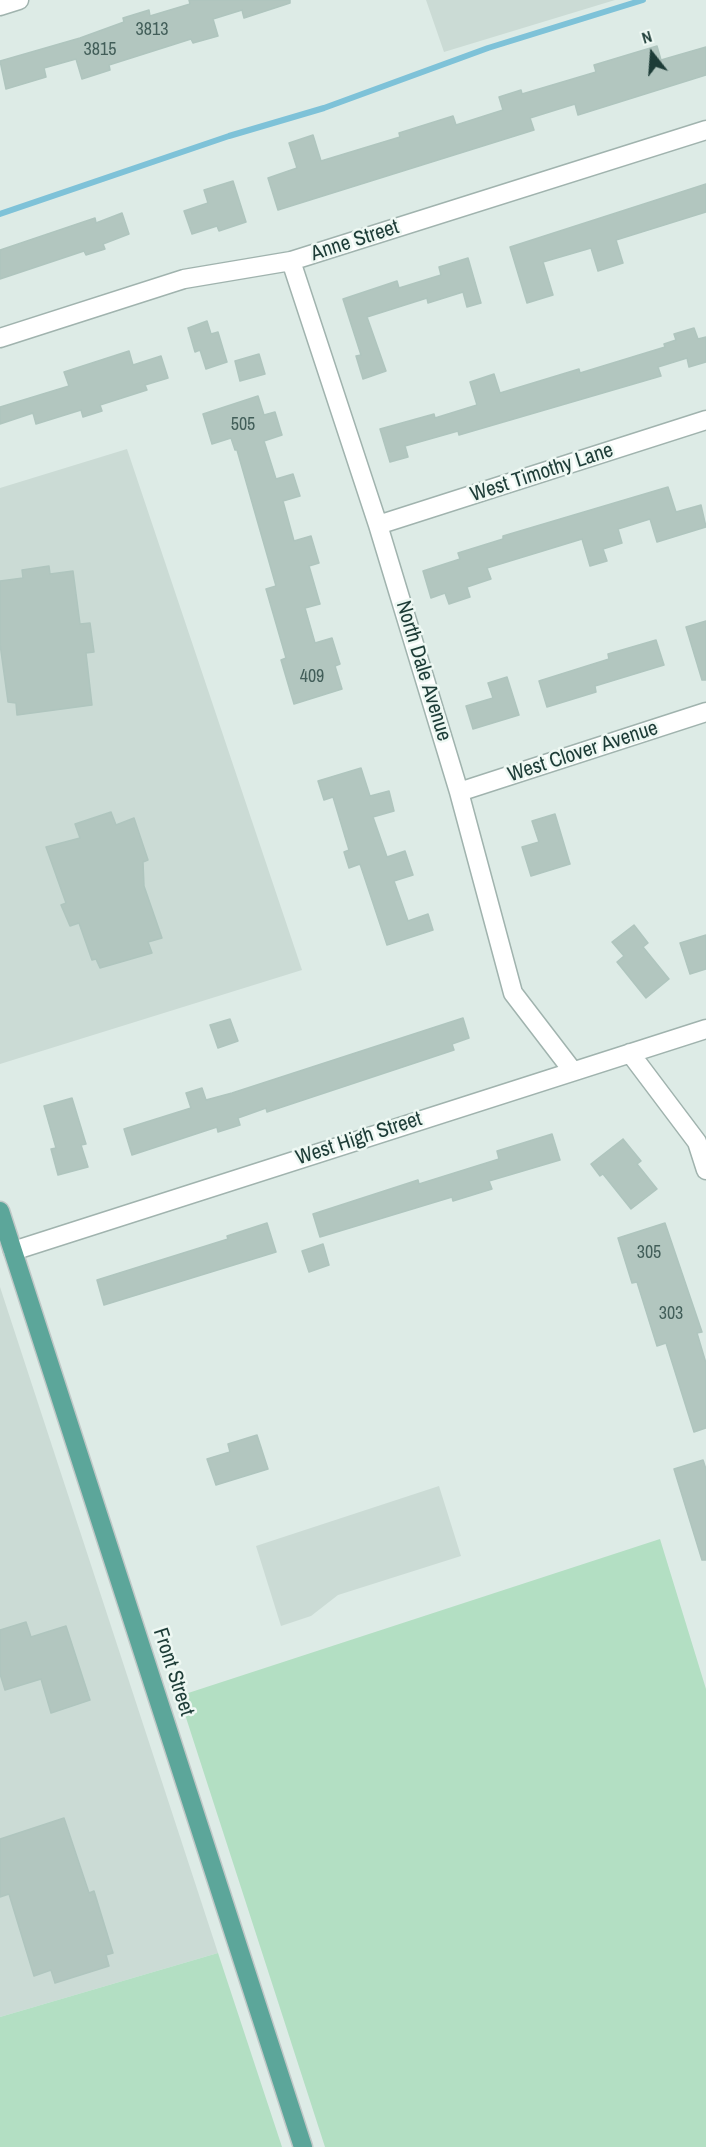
<!DOCTYPE html>
<html>
<head>
<meta charset="utf-8">
<style>
  body { margin:0 }
  #map { position:relative; width:706px; height:2147px; overflow:hidden; background:#ddebe6; font-family:"Archivo Narrow",sans-serif }
  canvas { display:block }
  .north { position:absolute; left:622px; top:24px; width:60px; height:60px; -webkit-text-stroke:4px #eef8f3; paint-order:stroke; rotate:343deg; font-size:16px; font-weight:700; line-height:24px; text-align:center; color:#1d3c37 }
  .north::after { content:''; display:block; margin:auto; width:21px; height:27px; background:#1d3c37; clip-path:polygon(50% 0,100% 100%,50% 72%,0 100%) }
</style>
</head>
<body>
<div id="map">
<canvas width="706" height="2147"></canvas>
<div class="north">N</div>
</div>
<script>
const ctx = document.querySelector('canvas').getContext('2d');
ctx.lineJoin = 'round';
function fill(path, color) { ctx.fillStyle = color; ctx.fill(path, 'evenodd'); }
const toPath = rows => new Path2D(rows.map(r => 'M' + r).join(''));
function strokePath(path, color, width, dash) { ctx.strokeStyle = color; ctx.lineWidth = width; ctx.lineCap = dash ? 'butt' : 'round'; ctx.setLineDash(dash || []); ctx.stroke(path); }
function drawText(font, color, halo, rows, align = 'center') {
  ctx.font = font + ' "Archivo Narrow",sans-serif'; ctx.lineWidth = 5; ctx.setLineDash([]); ctx.textBaseline = 'middle'; ctx.strokeStyle = halo; ctx.fillStyle = color; for (const [text, x, y, turn = 0] of rows) {
    ctx.save(); ctx.translate(x, y); ctx.rotate((+turn || 0) * Math.PI / 180); ctx.textAlign = isNaN(turn) ? turn : align; if (halo) ctx.strokeText(text, 0, 0); ctx.fillText(text, 0, 0); ctx.restore();
  }
}
fill(toPath([
  [426,0,615,0,444,52],
  [127,449,302,970,0,1064,0,488],
  [0,1287,218,1953,0,2017],
  [439,1486,461,1556,338,1595,311,1616,281,1626,256,1546]
]), '#cbdbd5');
fill(toPath([
  [660,1539,706,1689,706,2147,325,2147,179,1696],
  [218,1953,282,2147,0,2147,0,2017]
]), '#b3dfc3');
strokePath(toPath([
  [0,214,229,136,324,108,488,48,643,0]
]), '#7ec2d8', 6);
const building = toPath([
  [189,0,290,0,290,3,244,18,242,10,213,19,218,36,193,43,191,39,109,65,110,70,82,79,76,59,44,68,46,77,6,89,0,61,80,38,124,22,123,18,149,10,150,16,190,4,189,0],
  [657,46,661,60,706,47,706,75,578,115,575,104,530,118,534,130,278,210,268,178,297,168,289,143,313,135,321,161,400,137,399,133,453,116,456,125,503,110,499,97,521,90,522,94,596,72,594,65,657,46],
  [233,181,246,222,219,231,217,226,192,234,184,211,208,203,204,190,233,181],
  [706,184,706,212,616,240,623,263,598,271,591,248,543,262,553,295,527,303,510,247,706,184],
  [122,213,129,234,103,244,105,249,86,255,84,251,0,279,0,250,95,218,96,223,122,213],
  [468,258,481,303,467,307,463,292,428,303,427,298,367,317,386,371,363,379,356,356,361,355,343,299,397,281,399,288,441,275,439,267,468,258],
  [207,321,211,334,218,332,227,362,206,369,200,350,195,352,188,328,207,321],
  [694,328,698,339,706,337,706,362,689,367,687,358,658,367,661,376,459,435,458,431,405,446,408,457,390,462,380,429,434,414,435,418,477,405,470,382,494,374,500,393,579,369,580,373,665,347,664,344,676,340,674,334,694,328],
  [129,351,133,365,161,356,168,378,145,385,147,390,100,405,102,411,83,417,81,410,36,424,33,413,0,424,0,407,69,386,64,372,129,351],
  [259,354,265,374,240,381,235,361,259,354],
  [258,396,264,415,275,412,282,435,264,441,276,479,293,474,300,496,283,501,294,541,311,536,319,563,309,566,320,604,305,608,315,643,332,638,340,664,335,666,342,689,294,704,281,660,286,658,266,589,276,586,237,450,235,450,231,438,212,444,203,414,258,396],
  [668,487,676,512,701,505,706,527,657,542,650,519,618,529,622,543,603,549,607,561,590,566,582,539,487,568,491,579,467,587,470,597,449,604,445,593,431,598,423,571,460,559,458,553,503,539,503,536,668,487],
  [49,566,50,574,73,571,80,624,90,623,94,652,86,653,92,705,17,715,16,703,8,702,0,644,0,581,23,578,22,570,49,566],
  [706,621,706,680,702,680,686,627,706,621],
  [656,640,664,665,595,686,596,692,547,707,539,681,609,659,608,654,656,640],
  [507,677,519,715,473,729,466,706,493,698,488,683,507,677],
  [361,768,370,796,389,791,394,811,373,817,387,857,405,851,413,875,394,881,408,921,428,914,433,930,387,945,360,864,349,868,344,852,349,850,333,797,324,800,318,781,361,768],
  [111,812,116,825,134,818,148,860,143,862,144,886,162,938,148,942,152,953,100,968,96,959,92,960,79,923,70,926,61,905,66,903,46,847,80,838,75,824,111,812],
  [555,814,570,864,531,876,522,847,539,842,532,821,555,814],
  [634,925,648,943,643,947,669,979,646,998,617,962,624,956,612,942,634,925],
  [706,935,706,969,690,974,680,943,706,935],
  [463,1018,469,1038,452,1044,454,1050,267,1112,266,1108,238,1118,240,1125,218,1132,217,1127,132,1155,124,1129,191,1108,186,1093,202,1088,206,1100,232,1093,463,1018],
  [230,1019,238,1041,218,1048,210,1025,230,1019],
  [72,1098,86,1144,81,1145,88,1167,58,1175,51,1149,56,1148,44,1106,72,1098],
  [552,1134,560,1160,489,1181,492,1189,453,1201,452,1197,320,1237,313,1214,418,1180,419,1184,499,1159,497,1151,552,1134],
  [623,1139,641,1161,637,1164,657,1189,631,1209,603,1174,600,1176,591,1164,623,1139],
  [267,1223,276,1252,104,1305,97,1280,228,1239,227,1236,267,1223],
  [665,1223,702,1332,697,1333,706,1363,706,1428,694,1432,666,1343,657,1346,637,1282,632,1283,618,1238,665,1223],
  [323,1244,329,1265,309,1272,302,1251,323,1244],
  [257,1435,268,1469,216,1485,207,1459,230,1452,228,1444,257,1435],
  [703,1460,706,1469,706,1560,702,1560,674,1469,703,1460],
  [26,1622,31,1637,66,1626,90,1700,51,1713,41,1679,5,1690,0,1674,0,1630,26,1622],
  [64,1818,89,1893,94,1891,113,1953,106,1955,109,1966,55,1983,51,1970,34,1976,9,1894,0,1897,0,1839,64,1818]
]);
fill(building, '#b2c6bf');
strokePath(building, '#afc5be', 1.5);
const minor = toPath([
  [0,6,19,0],
  [291,261,378,525,459,792,513,993,572,1070],
  [0,338,184,279,291,261,706,130],
  [378,525,706,420],
  [459,792,706,712],
  [630,1053,697,1142,706,1170],
  [13,1251,706,1029]
]);
const major = toPath([
  [0,1211,303,2147]
]);
strokePath(minor, '#a0b3ae', 21);
strokePath(major, '#c0c8c7', 21);
strokePath(minor, '#fff', 18);
strokePath(major, '#5ca69a', 18);
drawText('18px', '#425e59', null, [
  ["3813",152,30],
  ["3815",100,50],
  ["505",243,425],
  ["409",312,677],
  ["305",649,1253],
  ["303",671,1314]
]);
drawText('21px', '#1d3c37', '#eef8f3', [
  ["Anne Street",355,241,-18],
  ["West Timothy Lane",542,473,-18],
  ["North Dale Avenue",423,671,73],
  ["West Clover Avenue",583,752,-18],
  ["West High Street",359,1139,-18],
  ["Front Street",173,1672,72]
]);
</script>
</body>
</html>
